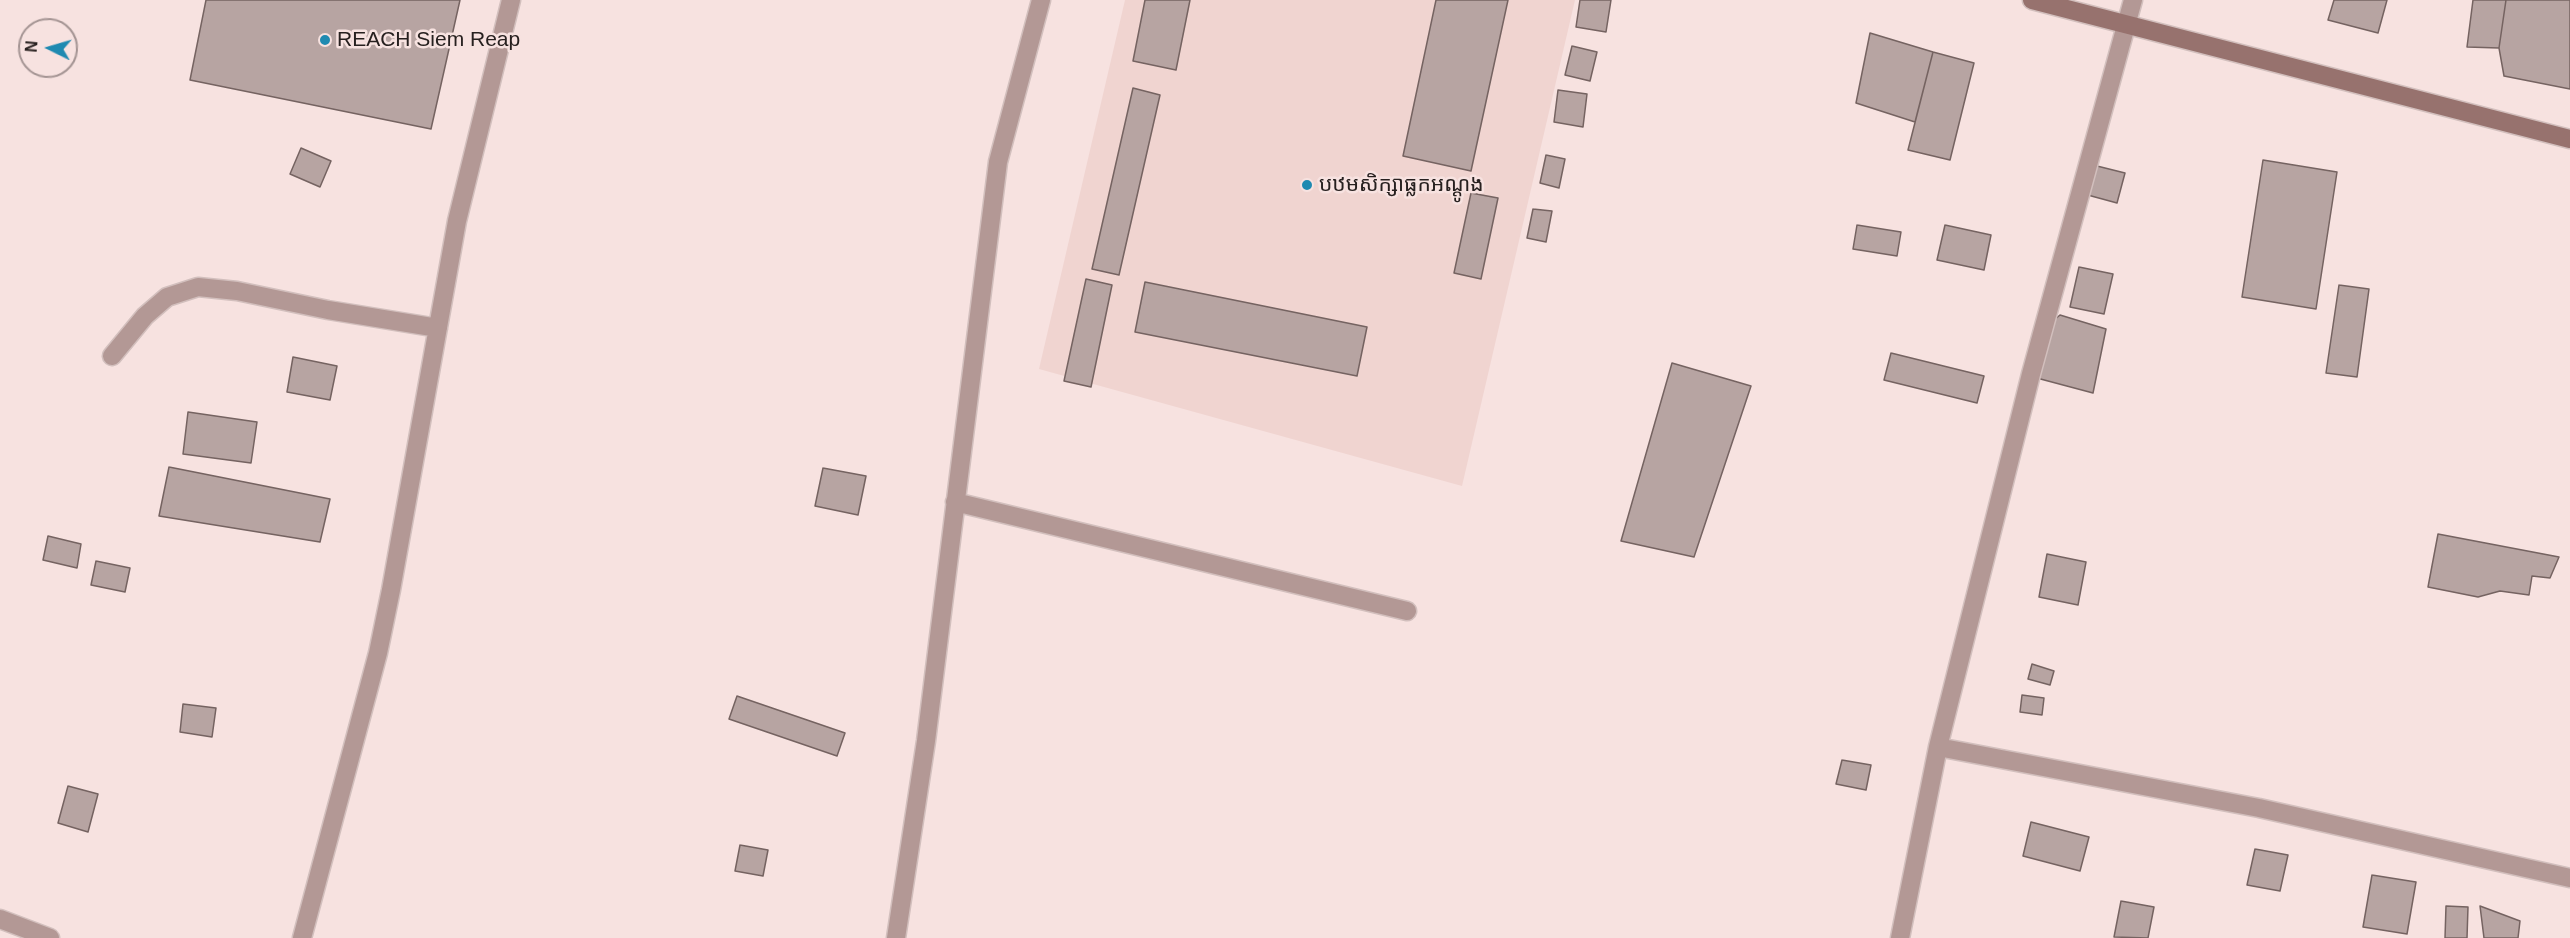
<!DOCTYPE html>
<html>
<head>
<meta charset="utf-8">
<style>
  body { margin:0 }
  #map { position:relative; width:2570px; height:938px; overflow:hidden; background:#f7e2e0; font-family:Arial,sans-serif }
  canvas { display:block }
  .north { position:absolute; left:18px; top:18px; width:60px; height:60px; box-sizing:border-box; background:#f7e2e0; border:2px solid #a49493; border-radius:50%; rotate:275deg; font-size:16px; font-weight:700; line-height:24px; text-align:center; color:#27201f }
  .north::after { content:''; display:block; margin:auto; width:21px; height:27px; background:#1f8ab1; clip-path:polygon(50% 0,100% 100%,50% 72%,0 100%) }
</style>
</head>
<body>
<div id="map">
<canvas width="2570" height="938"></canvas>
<div class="north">N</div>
</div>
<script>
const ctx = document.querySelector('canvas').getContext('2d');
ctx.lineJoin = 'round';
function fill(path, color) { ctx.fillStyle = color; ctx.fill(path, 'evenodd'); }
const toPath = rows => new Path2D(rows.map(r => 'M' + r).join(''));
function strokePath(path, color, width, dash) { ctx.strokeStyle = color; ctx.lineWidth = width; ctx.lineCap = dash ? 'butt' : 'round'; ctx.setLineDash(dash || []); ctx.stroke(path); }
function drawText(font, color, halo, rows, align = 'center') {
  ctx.font = font + ' Arial,"Noto Sans Khmer",sans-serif'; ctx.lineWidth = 5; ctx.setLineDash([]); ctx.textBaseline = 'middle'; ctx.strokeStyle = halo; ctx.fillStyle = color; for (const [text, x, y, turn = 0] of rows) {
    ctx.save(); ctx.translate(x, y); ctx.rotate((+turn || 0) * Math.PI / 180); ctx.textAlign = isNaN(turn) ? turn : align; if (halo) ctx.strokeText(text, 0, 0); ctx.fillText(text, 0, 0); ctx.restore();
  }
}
fill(toPath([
  [1125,0,1575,0,1462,486,1039,369]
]), '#f0d4d0');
const building = toPath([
  [206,0,460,0,431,129,190,80,206,0],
  [1145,0,1190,0,1176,70,1133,61,1145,0],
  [1436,0,1508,0,1471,171,1403,156,1436,0],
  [1580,0,1611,0,1606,32,1576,27,1580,0],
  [2334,0,2387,0,2378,33,2328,20,2334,0],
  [2473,0,2506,0,2499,48,2467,47,2473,0],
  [2506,0,2570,0,2570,89,2504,76,2499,48,2506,0],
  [1870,33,1933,52,1915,122,1856,103,1870,33],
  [1572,46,1597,52,1590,81,1565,75,1572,46],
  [1933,52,1974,63,1950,160,1908,150,1933,52],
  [1133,88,1160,95,1119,275,1092,269,1133,88],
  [1558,90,1587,94,1583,127,1554,122,1558,90],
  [301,148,331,161,320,187,290,174,301,148],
  [1546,155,1565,159,1559,188,1540,183,1546,155],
  [2263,160,2337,172,2316,309,2242,297,2263,160],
  [2093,165,2125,173,2117,203,2084,194,2093,165],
  [1471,193,1498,198,1481,279,1454,273,1471,193],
  [1533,209,1552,211,1546,242,1527,238,1533,209],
  [1857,225,1901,232,1897,256,1853,249,1857,225],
  [1945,225,1991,235,1984,270,1937,260,1945,225],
  [2079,267,2113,274,2104,314,2070,307,2079,267],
  [1086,279,1112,285,1091,387,1064,381,1086,279],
  [1145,282,1367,327,1357,376,1135,332,1145,282],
  [2339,285,2369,289,2357,377,2326,373,2339,285],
  [2060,315,2106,329,2093,393,2033,377,2047,326,2060,315],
  [1891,353,1984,376,1977,403,1884,380,1891,353],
  [293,357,337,366,330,400,287,392,293,357],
  [1672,363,1751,386,1694,557,1621,541,1672,363],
  [188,412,257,422,251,463,183,454,188,412],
  [169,467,330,499,320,542,159,516,169,467],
  [823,468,866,476,858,515,815,506,823,468],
  [2438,534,2559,557,2550,578,2532,576,2529,595,2500,591,2478,597,2428,587,2438,534],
  [48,536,81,544,77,568,43,560,48,536],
  [2047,554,2086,562,2078,605,2039,597,2047,554],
  [96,561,130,568,125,592,91,585,96,561],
  [2032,664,2054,671,2050,685,2028,679,2032,664],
  [2022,695,2044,698,2042,715,2020,712,2022,695],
  [737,696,845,733,837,756,729,719,737,696],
  [183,704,216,708,212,737,180,732,183,704],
  [1842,760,1871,765,1866,790,1836,784,1842,760],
  [68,786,98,794,88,832,58,823,68,786],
  [2031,822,2089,837,2080,871,2023,856,2031,822],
  [740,845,768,850,763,876,735,871,740,845],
  [2255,849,2288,855,2280,891,2247,885,2255,849],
  [2372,875,2416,882,2407,934,2363,927,2372,875],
  [2121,901,2154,907,2148,938,2114,937,2121,901],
  [2446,906,2468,907,2467,938,2445,938,2446,906],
  [2480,906,2520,921,2518,938,2484,938,2480,906]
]);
fill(building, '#b7a4a2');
strokePath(building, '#756361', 1.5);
const street = toPath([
  [112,356,145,316,167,297,198,287,237,291,328,310,438,328],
  [955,502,1407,611],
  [1938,747,2259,808,2570,878],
  [0,919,50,938],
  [302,938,378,653,391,590,457,221,511,0],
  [896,938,926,741,998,162,1041,0],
  [1900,938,1938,747,2031,374,2133,0]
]);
const secondary = toPath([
  [2032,0,2570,139]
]);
strokePath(street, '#d2bfbd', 21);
strokePath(secondary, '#d2bfbd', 21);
strokePath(street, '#b39895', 18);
strokePath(secondary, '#97726e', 18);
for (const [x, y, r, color] of [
  [325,40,6,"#1f8ab1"],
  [1307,185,6,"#1f8ab1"]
]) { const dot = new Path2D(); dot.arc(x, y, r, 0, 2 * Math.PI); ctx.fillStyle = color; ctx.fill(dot); strokePath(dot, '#f7e2e0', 2); }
drawText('21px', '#27201f', '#f7e2e0', [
  ["REACH Siem Reap",337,40],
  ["បឋមសិក្សាធ្លកអណ្តូង",1319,185]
], 'left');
</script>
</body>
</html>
